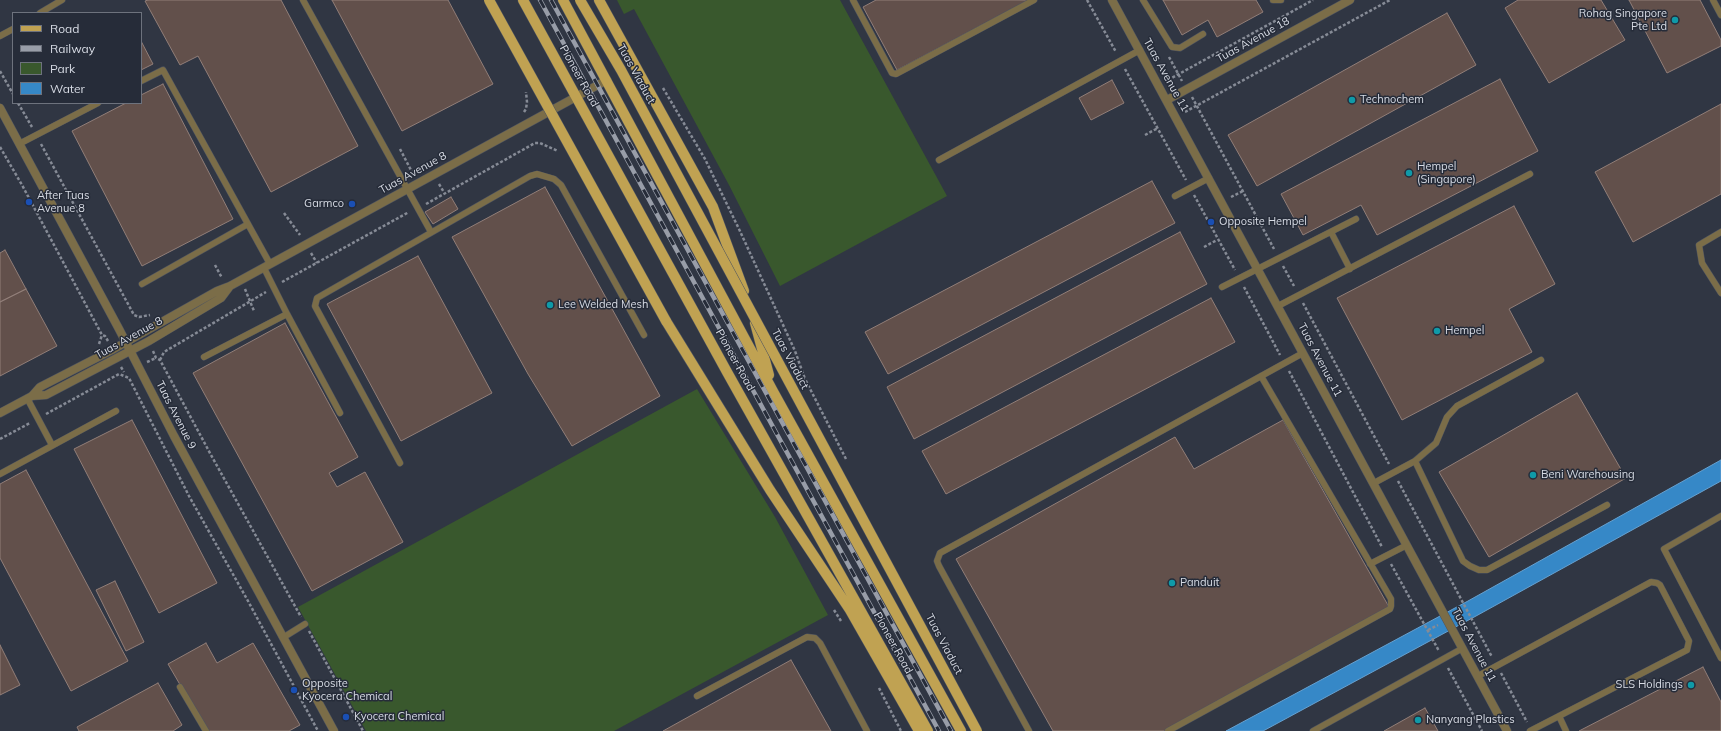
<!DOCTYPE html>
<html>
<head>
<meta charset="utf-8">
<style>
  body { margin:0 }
  #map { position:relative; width:1721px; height:731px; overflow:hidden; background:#303643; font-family:Mulish,sans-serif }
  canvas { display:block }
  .legend { position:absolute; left:12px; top:12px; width:130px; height:92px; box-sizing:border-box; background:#262c39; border:1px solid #6d727d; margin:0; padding:5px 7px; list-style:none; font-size:12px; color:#d7dbe4 }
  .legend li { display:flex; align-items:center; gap:8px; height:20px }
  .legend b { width:20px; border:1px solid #6d727d }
</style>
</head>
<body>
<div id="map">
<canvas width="1721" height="731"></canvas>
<ul class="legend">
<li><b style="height:5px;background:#c0a252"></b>Road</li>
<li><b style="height:5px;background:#989da8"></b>Railway</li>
<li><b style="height:11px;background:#39582d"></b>Park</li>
<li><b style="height:11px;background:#3688c7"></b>Water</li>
</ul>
</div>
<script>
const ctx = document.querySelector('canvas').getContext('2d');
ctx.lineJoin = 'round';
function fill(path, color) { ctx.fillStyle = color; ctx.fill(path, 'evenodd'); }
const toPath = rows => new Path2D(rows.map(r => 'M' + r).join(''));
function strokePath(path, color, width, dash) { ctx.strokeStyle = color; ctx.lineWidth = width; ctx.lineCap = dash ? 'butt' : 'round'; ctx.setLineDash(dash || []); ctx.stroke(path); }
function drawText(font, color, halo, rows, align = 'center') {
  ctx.font = font + ' Mulish,sans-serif'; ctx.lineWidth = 3; ctx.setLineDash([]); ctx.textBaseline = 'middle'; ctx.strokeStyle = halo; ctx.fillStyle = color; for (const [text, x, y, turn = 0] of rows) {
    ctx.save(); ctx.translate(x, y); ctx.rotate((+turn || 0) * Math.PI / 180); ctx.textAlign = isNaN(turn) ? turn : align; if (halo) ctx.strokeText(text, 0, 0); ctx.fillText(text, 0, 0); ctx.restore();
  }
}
fill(toPath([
  [617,0,840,0,947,196,780,286,729,185,634,9,624,14],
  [697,389,775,517,828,615,614,731,366,731,298,607]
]), '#39582d');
const water = toPath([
  [1721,460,1721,481,1476,616,1263,731,1226,731,1468,601,1721,460]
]);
fill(water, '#3688c7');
strokePath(water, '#66a1d0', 1);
const building = toPath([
  [148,0,281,0,358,146,271,192,198,56,180,65,145,1,148,0],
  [332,0,448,0,493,84,402,131,332,0],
  [876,0,1029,0,897,70,863,7,876,0],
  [1163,0,1256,0,1263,12,1217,37,1208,20,1182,35,1163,0],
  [1518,0,1601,0,1625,40,1549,83,1505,8,1518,0],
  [1629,0,1700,0,1721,40,1721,46,1667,73,1629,0],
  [1447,13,1476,65,1257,186,1228,135,1447,13],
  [141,41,153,64,141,70,141,41],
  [1500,79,1538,151,1377,235,1361,205,1303,235,1281,194,1500,79],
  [1112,80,1124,103,1091,120,1079,98,1112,80],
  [163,84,233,219,142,266,72,131,126,103,141,103,141,95,163,84],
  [1721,104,1721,194,1633,242,1595,172,1721,104],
  [1152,181,1175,223,888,374,865,332,1152,181],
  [545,187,660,396,572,446,528,374,452,237,545,187],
  [451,197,458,209,433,224,425,212,451,197],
  [1514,206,1555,284,1509,309,1532,352,1402,420,1337,298,1514,206],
  [1180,232,1207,284,914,439,887,387,1180,232],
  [5,250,26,289,0,302,0,253,5,250],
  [418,256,492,393,401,441,327,304,418,256],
  [26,289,57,346,0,376,0,302,26,289],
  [1211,298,1235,342,946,494,922,451,1211,298],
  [285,323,358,457,329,473,337,487,365,472,403,542,312,591,193,373,285,323],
  [1577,393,1626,478,1489,557,1439,472,1577,393],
  [132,420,217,583,159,613,74,449,132,420],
  [1283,420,1389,607,1167,731,1053,731,956,559,1175,437,1194,469,1283,420],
  [26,470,128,661,71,691,0,558,0,484,26,470],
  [115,581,144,642,126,651,96,590,115,581],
  [206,643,217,663,253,643,300,725,289,731,207,731,168,664,206,643],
  [0,645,20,685,0,695,0,645],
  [791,660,831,731,663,731,791,660],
  [1703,667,1721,702,1721,731,1579,731,1703,667],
  [158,683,182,725,173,731,79,731,77,727,158,683],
  [1425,708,1438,731,1384,731,1425,708]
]);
fill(building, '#62504b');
strokePath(building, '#917e78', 1);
const lane = toPath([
  [303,0,431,232],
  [853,0,892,73,896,74,1034,0],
  [1143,0,1172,47,1180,48,1203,34],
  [1273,0,1281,0],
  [1713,0,1721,15],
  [40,13,62,0],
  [0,36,13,29],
  [141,81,163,70,270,264],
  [19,144,98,103],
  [939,160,1140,50],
  [1175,196,1209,178],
  [1331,232,1350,269],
  [1721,232,1699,245,1702,263,1721,293],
  [264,268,287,314,340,413],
  [142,284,248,224],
  [1222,287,1356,219],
  [1278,306,1530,174],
  [204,357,287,314],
  [27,398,52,445],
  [1415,461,1463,561,1470,566,1479,570,1487,570,1607,505],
  [400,463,315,306,317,298,530,176,537,174,554,179,561,185,644,335],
  [0,474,116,411],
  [1374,483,1415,461,1436,443,1447,417,1457,406,1541,360],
  [1721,516,1664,549,1721,658],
  [1370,564,1407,545],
  [284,637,305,624],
  [1478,676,1651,582,1657,583,1660,585,1689,641,1687,650,1530,731],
  [180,687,206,731],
  [697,696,807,637,815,638,820,643,867,731],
  [1559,716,1566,731],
  [1029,731,939,566,937,561,940,553,1303,353],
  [1168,731,1390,609,1391,606,1391,599,1261,376],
  [1313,731,1463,648]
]);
const street = toPath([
  [1112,0,1507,731],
  [1167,100,1350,0],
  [0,108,119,329,174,436,334,731],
  [32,396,46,395,149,341,221,298,230,286],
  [0,413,32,396,40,387,112,350,217,291,230,286,607,80]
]);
const primary = toPath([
  [523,0,727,372,928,731],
  [563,0,774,393,961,731],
  [599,0,713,207,744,291],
  [666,321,770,490,850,610,919,731],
  [755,323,769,375]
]);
strokePath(lane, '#4e5460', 7);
strokePath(street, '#4e5460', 9);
strokePath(primary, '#4e5460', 11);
strokePath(toPath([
  [1087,0,1116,52],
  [1169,57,1182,81],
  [1125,69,1186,180],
  [0,71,13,94],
  [1168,80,1313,0],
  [663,88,705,159,739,229,795,351,805,379],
  [1192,97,1274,249],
  [18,103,32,127],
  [524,112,526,109,527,102,526,92],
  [1185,112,1390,0],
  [1145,135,1158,128],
  [41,144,134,315,139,317,150,315],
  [0,147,22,185,102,335,105,336,108,341],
  [400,149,413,174],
  [439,184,445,194],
  [1194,195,1235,270],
  [1231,197,1243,191],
  [426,204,535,143,540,143,558,151],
  [284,213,300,235],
  [1204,247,1217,240],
  [311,253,317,263],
  [215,265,222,278],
  [1283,266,1294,286],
  [282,282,409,212],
  [1244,287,1280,355],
  [245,289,254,311],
  [1303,303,1389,464],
  [99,344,102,335],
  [153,351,156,358,160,360,211,455,301,617],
  [160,360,164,352,266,292],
  [147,362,156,358],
  [121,367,124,372],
  [1289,371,1382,547],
  [802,380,805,379,846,459],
  [46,414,119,374,129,378,189,496,248,601,318,731],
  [0,439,30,423],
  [1398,481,1492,657],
  [1391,564,1439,651],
  [834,610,841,621],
  [1428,630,1438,625],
  [309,631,363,731],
  [1448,668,1482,731],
  [1501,673,1527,722],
  [879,688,901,731]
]), '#868b96', 2.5, [3, 2]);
strokePath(lane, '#7b6d48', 6);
strokePath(street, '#7b6d48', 8);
strokePath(primary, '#c0a252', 10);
const rail = toPath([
  [540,0,939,731],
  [551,0,951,731]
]);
strokePath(rail, '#989da8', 4.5);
strokePath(rail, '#262c39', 3, [9]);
const primaryBridge = toPath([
  [489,0,666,321],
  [580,0,621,70,977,731]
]);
strokePath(primaryBridge, '#4e5460', 11, []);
strokePath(primaryBridge, '#c0a252', 10);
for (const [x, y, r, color] of [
  [1675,20,4,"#0f9aa8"],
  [1352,100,4,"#0f9aa8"],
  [1409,173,4,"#0f9aa8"],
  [29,202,4,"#1a4fb4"],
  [352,204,4,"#1a4fb4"],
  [1211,222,4,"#1a4fb4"],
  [550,305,4,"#0f9aa8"],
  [1437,331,4,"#0f9aa8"],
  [1533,475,4,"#0f9aa8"],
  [1172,583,4,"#0f9aa8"],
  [1691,685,4,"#0f9aa8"],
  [294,690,4,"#1a4fb4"],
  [346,717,4,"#1a4fb4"],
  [1418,720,4,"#0f9aa8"]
]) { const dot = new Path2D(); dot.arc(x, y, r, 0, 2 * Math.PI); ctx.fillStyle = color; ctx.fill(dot); strokePath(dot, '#262c39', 1.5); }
drawText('11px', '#d7dbe4', '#262c39', [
  ["Rohag Singapore",1667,14,"right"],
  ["Pte Ltd",1667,27,"right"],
  ["Technochem",1360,100],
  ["Hempel",1417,167],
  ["(Singapore)",1417,180],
  ["After Tuas",37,196],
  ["Avenue 8",37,209],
  ["Garmco",344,204,"right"],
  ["Opposite Hempel",1219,222],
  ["Lee Welded Mesh",558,305],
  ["Hempel",1445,331],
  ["Beni Warehousing",1541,475],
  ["Panduit",1180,583],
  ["Opposite",302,684],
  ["Kyocera Chemical",302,697],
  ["SLS Holdings",1683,685,"right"],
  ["Kyocera Chemical",354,717],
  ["Nanyang Plastics",1426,720]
], 'left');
drawText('11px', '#d7dbe4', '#262c39', [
  ["Tuas Avenue 18",1253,40,-29],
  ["Tuas Viaduct",636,74,61],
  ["Tuas Avenue 11",1166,75,61],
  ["Pioneer Road",579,76,61],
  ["Tuas Avenue 8",413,173,-29],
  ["Tuas Avenue 8",129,338,-29],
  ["Tuas Viaduct",790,359,62],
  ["Pioneer Road",735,360,61],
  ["Tuas Avenue 11",1320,360,62],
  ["Tuas Avenue 9",176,415,63],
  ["Pioneer Road",893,643,61],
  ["Tuas Viaduct",944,644,62],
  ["Tuas Avenue 11",1474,645,62]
]);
</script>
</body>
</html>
